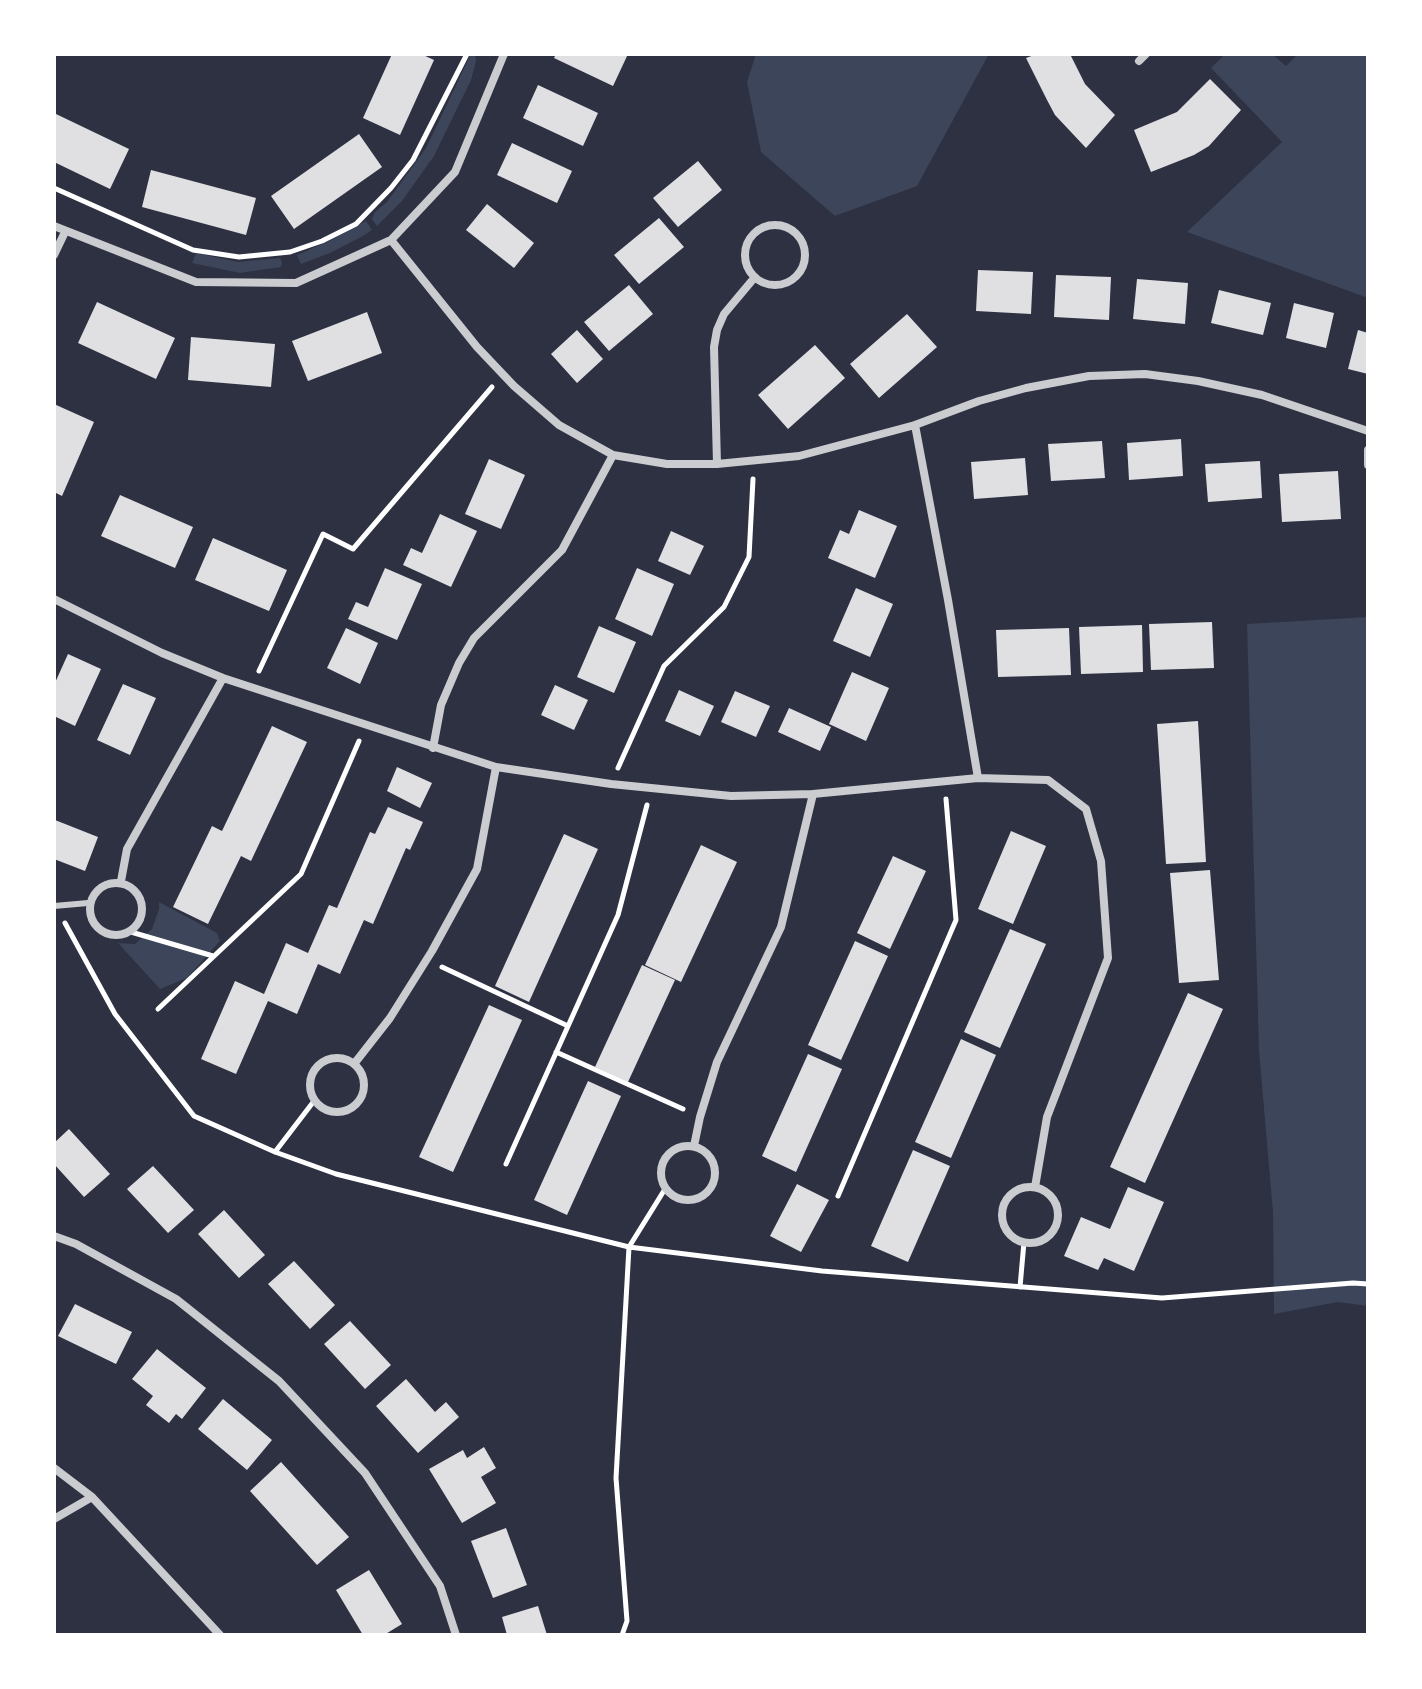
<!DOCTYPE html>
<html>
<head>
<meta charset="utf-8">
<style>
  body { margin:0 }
  #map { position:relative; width:1422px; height:1689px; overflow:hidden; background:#2d3142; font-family:Roboto,sans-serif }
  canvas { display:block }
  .frame { position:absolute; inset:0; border:56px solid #fff; pointer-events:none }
</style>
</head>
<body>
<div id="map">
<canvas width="1422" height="1689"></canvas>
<div class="frame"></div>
</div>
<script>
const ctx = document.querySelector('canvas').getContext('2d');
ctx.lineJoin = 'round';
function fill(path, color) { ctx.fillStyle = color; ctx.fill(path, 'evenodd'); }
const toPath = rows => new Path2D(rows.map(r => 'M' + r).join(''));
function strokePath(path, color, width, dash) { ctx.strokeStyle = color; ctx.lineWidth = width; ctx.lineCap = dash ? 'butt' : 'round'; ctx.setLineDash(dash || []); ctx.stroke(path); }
fill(toPath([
  [471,54,475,54,476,61,471,80,434,156,402,201,377,226,372,219,375,212,387,202,426,148],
  [756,54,989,54,917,186,835,216,761,152,747,82],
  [1225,54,1272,54,1286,66,1298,54,1368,54,1368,298,1187,232,1282,142,1211,68],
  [366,221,372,230,363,236,330,253,301,264,297,255,329,241],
  [196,253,238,262,280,258,282,262,281,267,240,273,192,263],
  [1368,617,1368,1306,1338,1302,1274,1314,1273,1212,1259,1051,1247,624],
  [159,902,217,933,220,941,187,978,160,989,118,943,135,944,152,929,159,909]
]), '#3c4559');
fill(toPath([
  [392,54,421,54,434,60,400,135,363,118],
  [556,54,628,54,613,86,554,58],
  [1037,54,1070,54,1085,84,1115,115,1086,148,1055,115,1047,100,1026,58],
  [1210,79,1241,110,1209,146,1194,155,1151,172,1134,130,1177,112],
  [538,85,598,113,583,146,523,118],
  [56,114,129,149,110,189,54,162],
  [359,134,382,167,294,229,271,196],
  [512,143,572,171,557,203,497,175],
  [698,161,722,190,678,227,653,198],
  [151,170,256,198,246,235,142,207],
  [487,204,534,243,514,268,466,230],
  [659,218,684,247,639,284,614,255],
  [978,270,1033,272,1031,314,976,311],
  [1056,275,1111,277,1109,320,1054,317],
  [1137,279,1188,283,1185,324,1133,319],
  [629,285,653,314,609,351,584,322],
  [1219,290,1271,303,1263,335,1211,323],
  [97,302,175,338,156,379,78,343],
  [1294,303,1334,313,1326,348,1286,338],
  [367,312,382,353,308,381,292,341],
  [907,314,937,347,879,398,850,364],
  [577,330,603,359,577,383,551,354],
  [1358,330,1368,333,1368,374,1348,369],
  [191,337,275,344,271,387,188,380],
  [815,345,845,378,788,429,758,395],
  [54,404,94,422,62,496,54,492],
  [1181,439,1183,476,1129,480,1127,443],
  [1102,441,1105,478,1051,481,1048,444],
  [1025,458,1028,495,974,499,971,462],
  [489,459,525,475,501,529,465,514],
  [1260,461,1262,498,1208,502,1205,464],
  [1338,471,1341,519,1282,522,1279,474],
  [120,495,193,527,175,568,101,536],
  [859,510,897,526,875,578,828,558,840,530,849,534],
  [440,514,477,531,451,587,403,565,411,548,422,553],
  [671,531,704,546,690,575,658,561],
  [213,538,287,570,269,611,195,580],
  [385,568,422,584,397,640,348,619,356,602,368,607],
  [637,568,674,584,652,636,615,619],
  [856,588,893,604,870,657,833,641],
  [1212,622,1214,668,1151,670,1149,624],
  [1142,625,1143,672,1081,674,1079,627],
  [599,626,636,642,614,693,577,677],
  [346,628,378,643,360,684,327,668],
  [1069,628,1071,675,998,677,996,630],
  [68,654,101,669,75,726,54,716,54,685],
  [852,672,889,688,866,741,829,724],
  [123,684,156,698,130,755,97,740],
  [555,685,588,700,574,730,541,715],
  [679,690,714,706,700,736,665,721],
  [735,691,770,706,756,737,721,722],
  [789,708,831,727,820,751,778,732],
  [1198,721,1206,862,1166,864,1157,724],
  [272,726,307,742,251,861,241,856,208,924,173,907,212,826,222,831],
  [397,767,432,783,420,808,387,791],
  [388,807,423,822,410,850,406,848,373,924,364,920,340,974,318,964,297,1014,268,1001,236,1074,201,1059,235,981,264,994,286,943,308,953,329,905,337,908,370,832,375,834],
  [55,820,98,837,85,871,54,859],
  [1011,831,1046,846,1013,924,978,909],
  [564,834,598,849,529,1002,495,986],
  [701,845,737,862,681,982,645,965],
  [893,856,926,871,890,949,857,933],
  [1210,870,1219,980,1179,983,1170,873],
  [1010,929,1046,944,1000,1048,964,1032],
  [855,941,888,956,841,1060,808,1045],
  [642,965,675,980,628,1082,595,1067],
  [1188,993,1223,1009,1145,1183,1110,1167],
  [489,1005,522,1020,453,1172,419,1157],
  [961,1039,996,1055,951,1158,915,1142],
  [808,1054,842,1069,796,1172,762,1156],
  [588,1081,621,1096,567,1215,534,1200],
  [69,1129,110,1174,84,1197,54,1164,54,1143],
  [913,1150,950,1166,908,1262,871,1246],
  [153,1166,194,1210,168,1233,127,1189],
  [797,1184,829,1200,801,1252,770,1236],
  [1128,1187,1164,1202,1134,1271,1104,1258,1098,1270,1064,1256,1081,1217,1110,1229],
  [224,1210,265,1255,239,1278,198,1234],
  [294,1261,335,1305,310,1329,268,1284],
  [75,1304,132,1332,116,1364,58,1336],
  [350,1321,391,1365,365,1389,324,1344],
  [157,1349,206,1388,182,1419,176,1414,169,1423,146,1405,153,1396,132,1379],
  [406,1379,435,1412,446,1402,459,1417,418,1453,376,1406],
  [223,1399,272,1440,247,1470,198,1429],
  [484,1447,496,1468,481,1477,496,1503,462,1523,429,1469,463,1450,467,1458],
  [281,1462,349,1537,317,1565,250,1491],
  [506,1528,527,1585,493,1598,471,1541],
  [369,1570,402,1624,384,1635,363,1635,336,1590],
  [538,1606,547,1635,507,1635,502,1617]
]), '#e0e0e3');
strokePath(toPath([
  [54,188,193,250,239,257,290,252,322,241,356,224,391,188,413,160,467,54],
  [259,671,323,534,353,549,492,387],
  [618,768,664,666,724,607,749,557,753,479],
  [65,923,115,1014,194,1116,275,1152,336,1174,629,1247,822,1271,1162,1298,1353,1283,1368,1284],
  [131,932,213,956],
  [442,967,568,1026],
  [158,1009,301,874,359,741],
  [556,1052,683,1109],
  [275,1152,314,1101],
  [506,1164,618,915,647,805],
  [838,1196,956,920,946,799],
  [1020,1287,1024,1242],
  [622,1635,627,1621,616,1478,629,1247,665,1189]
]), '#fff', 5);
strokePath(toPath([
  [54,906,88,903]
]), '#caccd0', 6);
strokePath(toPath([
  [1139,61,1146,54],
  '745 255a30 30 0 1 1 60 0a30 30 0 1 1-60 0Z',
  [54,226,196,282,296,283,391,240,455,172,504,54],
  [391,240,477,347,514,386,559,425,613,455,667,464,717,464,799,456,915,425,979,401,1026,388,1089,376,1145,374,1198,381,1262,395,1368,431],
  [54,255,65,232],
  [915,425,948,600,978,778],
  [1368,450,1368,465],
  [717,464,714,347,717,330,724,314,755,277],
  [54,599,162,653,223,678,496,767,611,784,731,796,813,794,978,778,1048,780,1086,809,1101,861,1108,958,1047,1117,1035,1187],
  [433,748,441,705,459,663,474,638,562,550,613,455],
  [121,881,127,849,223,678],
  '90 909a26 26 0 1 1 52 0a26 26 0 1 1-52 0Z',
  '310 1085a27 27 0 1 1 54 0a27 27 0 1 1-54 0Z',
  [354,1064,390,1018,432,951,477,869,496,767],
  '661 1173a27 27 0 1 1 54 0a27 27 0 1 1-54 0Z',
  [694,1146,700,1117,717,1062,781,927,813,794],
  '1002 1215a28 28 0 1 1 56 0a28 28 0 1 1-56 0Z',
  [54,1236,76,1244,176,1299,279,1381,365,1473,440,1586,456,1635],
  [54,1468,92,1497,220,1635],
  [54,1519,92,1497]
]), '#caccd0', 8);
</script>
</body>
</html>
